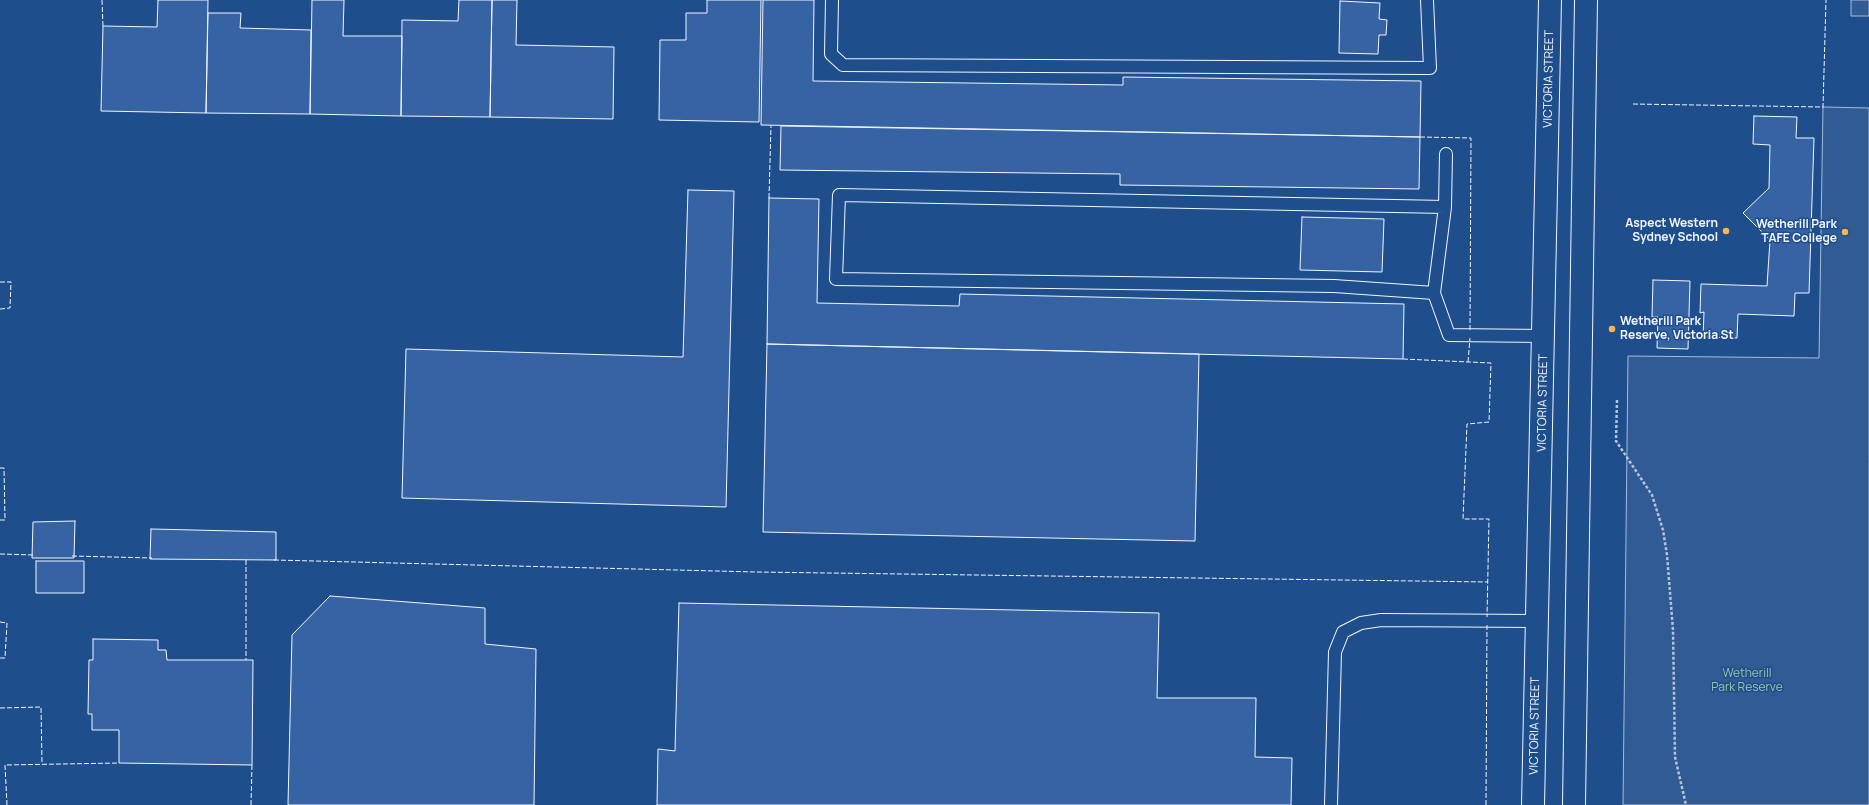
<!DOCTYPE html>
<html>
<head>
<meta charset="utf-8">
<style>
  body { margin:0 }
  canvas { display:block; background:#1f4e8c }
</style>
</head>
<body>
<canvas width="1869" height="805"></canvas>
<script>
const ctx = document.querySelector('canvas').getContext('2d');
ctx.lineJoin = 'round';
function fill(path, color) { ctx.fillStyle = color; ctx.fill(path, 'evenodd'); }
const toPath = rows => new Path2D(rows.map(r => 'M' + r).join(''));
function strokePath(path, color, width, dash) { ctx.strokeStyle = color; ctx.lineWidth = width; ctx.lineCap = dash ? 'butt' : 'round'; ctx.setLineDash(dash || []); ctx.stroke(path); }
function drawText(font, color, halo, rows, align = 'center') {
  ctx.font = font + ' Manrope,sans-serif'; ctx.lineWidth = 3; ctx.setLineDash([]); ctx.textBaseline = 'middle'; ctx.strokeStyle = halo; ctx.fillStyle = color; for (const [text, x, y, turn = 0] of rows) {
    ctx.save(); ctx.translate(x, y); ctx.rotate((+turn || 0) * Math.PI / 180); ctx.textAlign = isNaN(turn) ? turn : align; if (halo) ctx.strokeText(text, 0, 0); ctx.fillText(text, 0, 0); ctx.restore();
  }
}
const built = toPath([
  [1851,0,1869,0,1869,16,1851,16,1851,0],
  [1823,107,1869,108,1869,805,1623,805,1628,356,1819,358,1823,107]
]);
fill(built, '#305b95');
strokePath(built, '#a8bbd7', 1);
const building = toPath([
  [158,0,208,0,206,113,101,111,103,26,157,27,158,0],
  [312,0,344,0,343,36,402,36,401,116,310,114,312,0],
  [459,0,492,0,490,117,401,116,402,20,458,21,459,0],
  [492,0,517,0,516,45,614,47,613,119,490,117,492,0],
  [707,0,761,0,759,122,659,120,660,40,686,40,686,13,707,13,707,0],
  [763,0,814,0,813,81,1123,85,1123,77,1421,81,1420,137,761,125,763,0],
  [1340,1,1380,3,1379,19,1387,20,1386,35,1379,35,1378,54,1339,53,1340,1],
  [208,13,241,13,240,28,311,30,310,114,206,113,208,13],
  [1754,116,1797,117,1796,138,1814,138,1809,293,1795,293,1794,316,1738,314,1737,338,1703,337,1704,312,1700,313,1701,284,1767,286,1770,240,1743,213,1769,188,1770,145,1753,144,1754,116],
  [781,126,1420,137,1419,189,1120,185,1120,174,780,170,781,126],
  [688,190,734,191,726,507,402,498,406,349,683,357,688,190],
  [769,198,819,199,817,303,959,306,960,294,1404,304,1403,359,767,344,769,198],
  [1302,217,1384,219,1382,272,1300,270,1302,217],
  [1653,280,1690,281,1688,349,1657,348,1658,317,1652,317,1653,280],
  [767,344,1199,354,1195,541,763,532,767,344],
  [75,521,74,558,32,558,33,522,75,521],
  [151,529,276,532,276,560,150,559,151,529],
  [36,561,84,561,84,593,36,593,36,561],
  [330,596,485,608,485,644,536,649,534,805,288,805,292,635,330,596],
  [679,603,1159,613,1157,698,1256,698,1255,757,1292,758,1291,805,657,805,658,749,675,751,679,603],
  [93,639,158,640,158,650,166,650,167,660,253,660,252,765,119,763,119,730,92,730,92,714,88,714,89,660,93,660,93,639]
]);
fill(building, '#3563a3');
strokePath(building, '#f2f6ff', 1);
const lane = toPath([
  [832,0,831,54,843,65,1430,68,1427,0],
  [1446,154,1445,207,839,195,836,279,1334,286,1434,293,1449,335,1544,336],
  [1434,293,1445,207],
  [1331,805,1335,652,1343,632,1361,623,1381,620,1537,621]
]);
const primary = toPath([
  [1533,805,1550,0],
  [1574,805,1586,0]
]);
strokePath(lane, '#f2f6ff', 14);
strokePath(primary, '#f2f6ff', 24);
strokePath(toPath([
  [1617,400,1616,441,1652,495,1663,530,1667,555,1673,630,1675,757,1686,805]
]), '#b3c4dc', 2.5, [3, 2]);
strokePath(lane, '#1f4e8c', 12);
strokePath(primary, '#1f4e8c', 22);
strokePath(toPath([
  [102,0,103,26],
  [1633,104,1823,107,1826,0],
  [1420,137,1471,138,1470,332],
  [769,198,771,125],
  [0,282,11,282,10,308,0,309],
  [1403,359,1491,363,1489,422,1467,424,1463,519,1489,519,1487,617],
  [1468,362,1470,338],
  [0,468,4,468,5,520,0,520],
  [0,554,34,555],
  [72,556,152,558],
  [246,560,246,660],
  [274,560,756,572,1488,582],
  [0,622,7,623,5,658,0,658],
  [0,708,41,707,42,764],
  [7,805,5,765,119,763],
  [251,805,252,765],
  [1486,805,1487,623]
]), '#f2f6ff', 1, [5, 2]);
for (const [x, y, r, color] of [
  [1726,231,4,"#ffb74d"],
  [1845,232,4,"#ffb74d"],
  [1612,329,4,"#ffb74d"]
]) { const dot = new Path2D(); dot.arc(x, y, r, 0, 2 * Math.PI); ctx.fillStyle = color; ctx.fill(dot); strokePath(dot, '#1f4e8c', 1.5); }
drawText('12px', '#f2f6ff', '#1f4e8c', [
  ["VICTORIA STREET",1549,79,-89],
  ["VICTORIA STREET",1543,403,-89],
  ["VICTORIA STREET",1535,726,-89]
]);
drawText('bold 12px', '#f2f6ff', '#1f4e8c', [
  ["Aspect Western",1718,224],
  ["Sydney School",1718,238],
  ["Wetherill Park",1837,225],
  ["TAFE College",1837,239],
  ["Wetherill Park",1620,322,"left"],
  ["Reserve, Victoria St",1620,336,"left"]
], 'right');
drawText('12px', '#97c8a6', '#1f4e8c', [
  ["Wetherill",1747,674],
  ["Park Reserve",1747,688]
]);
</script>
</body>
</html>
